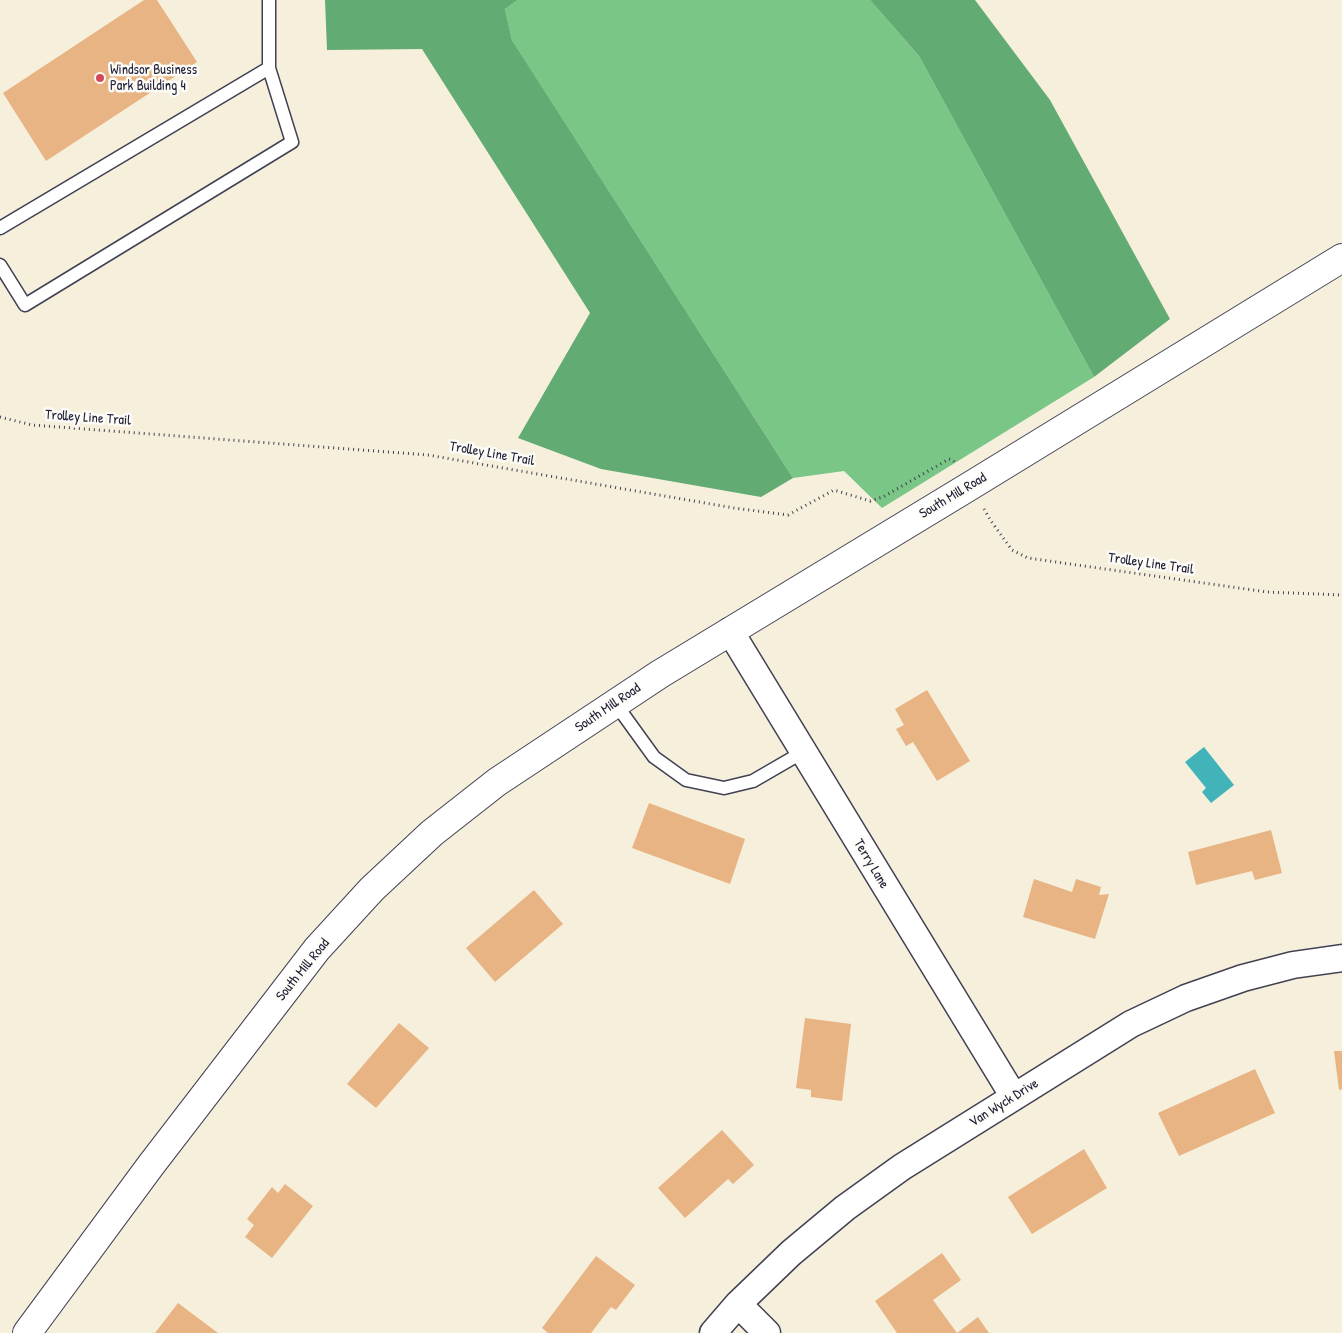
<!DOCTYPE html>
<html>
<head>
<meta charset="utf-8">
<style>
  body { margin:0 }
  canvas { display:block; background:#f5efdc }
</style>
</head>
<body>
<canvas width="1342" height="1333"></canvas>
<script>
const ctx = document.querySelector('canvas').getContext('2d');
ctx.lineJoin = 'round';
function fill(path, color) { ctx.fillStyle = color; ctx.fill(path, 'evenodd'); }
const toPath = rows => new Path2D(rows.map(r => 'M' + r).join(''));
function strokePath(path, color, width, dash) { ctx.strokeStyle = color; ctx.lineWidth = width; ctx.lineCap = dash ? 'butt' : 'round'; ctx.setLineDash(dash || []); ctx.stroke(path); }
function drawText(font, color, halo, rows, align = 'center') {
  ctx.font = font + ' "Patrick Hand",sans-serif'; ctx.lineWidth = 5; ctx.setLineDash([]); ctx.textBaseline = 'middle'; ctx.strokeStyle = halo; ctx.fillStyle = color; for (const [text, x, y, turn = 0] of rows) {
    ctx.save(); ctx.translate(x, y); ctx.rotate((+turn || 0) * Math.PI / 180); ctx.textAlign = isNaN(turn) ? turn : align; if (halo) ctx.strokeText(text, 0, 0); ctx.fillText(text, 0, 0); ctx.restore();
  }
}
fill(toPath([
  [518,0,870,0,919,56,1094,377,882,508,844,471,793,478,512,40,505,9]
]), '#79c686');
fill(toPath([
  [325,0,518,0,505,9,512,40,793,478,761,497,601,469,518,438,590,313,422,49,327,50],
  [870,0,975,0,1050,100,1170,319,1094,377,919,56]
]), '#62ab73');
fill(toPath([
  [1204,747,1234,785,1211,803,1202,792,1206,788,1185,762]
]), '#43b3ba');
fill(toPath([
  [144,0,157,0,197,62,46,161,3,93],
  [927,690,970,761,937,781,913,742,906,746,896,729,904,725,895,709],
  [649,803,745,839,730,884,632,848],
  [1271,830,1282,873,1255,880,1252,871,1196,885,1188,852],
  [1034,879,1072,892,1076,879,1101,887,1099,895,1109,894,1095,939,1023,917],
  [534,890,563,924,495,982,466,948],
  [805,1018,851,1024,842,1101,811,1097,811,1090,796,1088],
  [399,1023,429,1048,376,1108,347,1084],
  [1334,1051,1342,1051,1342,1089,1339,1090],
  [1255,1069,1275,1113,1179,1156,1158,1113],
  [722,1130,754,1165,733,1184,728,1179,685,1218,658,1188],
  [1084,1149,1107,1188,1032,1234,1008,1197],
  [285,1184,313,1206,272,1258,245,1237,254,1225,247,1219,272,1187,278,1193],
  [942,1253,961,1280,933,1300,957,1333,978,1317,989,1333,897,1333,875,1301],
  [596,1256,635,1285,616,1310,611,1307,591,1333,548,1333,542,1328],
  [178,1303,218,1333,155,1333]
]), '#e8b484');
const lane = toPath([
  [0,228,269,68,269,0],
  [0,265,25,305,292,142,269,68],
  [615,703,654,757,686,780,724,788,753,781,803,752]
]);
const street = toPath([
  [730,631,1014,1097],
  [738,1304,767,1333],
  [713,1333,738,1304,791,1253,845,1208,902,1167,1131,1024,1186,998,1243,978,1293,965,1342,958]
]);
const secondary = toPath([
  [27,1333,151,1165,317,949,372,889,432,833,497,782,660,674,970,486,1342,258]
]);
strokePath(lane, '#424153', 15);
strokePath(street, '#424153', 29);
strokePath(secondary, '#424153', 30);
strokePath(toPath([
  [0,417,32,425,428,455,734,508,788,515,834,490,870,501,883,497,949,459,953,460,956,464],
  [984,509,991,521,1012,550,1028,558,1267,592,1342,595]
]), '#424153', 3, [1, 4]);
strokePath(lane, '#fff', 12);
strokePath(street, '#fff', 26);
strokePath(secondary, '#fff', 28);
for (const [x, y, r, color] of [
  [100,78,5,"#d1495b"]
]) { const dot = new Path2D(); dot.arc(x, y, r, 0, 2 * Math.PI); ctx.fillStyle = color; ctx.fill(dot); strokePath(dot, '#fdfcf7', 2); }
drawText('14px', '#22223b', '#fdfcf7', [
  ["Windsor Business",110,70],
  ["Park Building 4",110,86]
], 'left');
drawText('14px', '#22223b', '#fdfcf7', [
  ["Trolley Line Trail",88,418,4],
  ["Trolley Line Trail",492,454,10],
  ["South Mill Road",953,496,-31],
  ["Trolley Line Trail",1151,564,8],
  ["South Mill Road",608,708,-34],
  ["Terry Lane",871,864,59],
  ["South Mill Road",303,970,-51],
  ["Van Wyck Drive",1004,1103,-32]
]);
</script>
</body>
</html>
